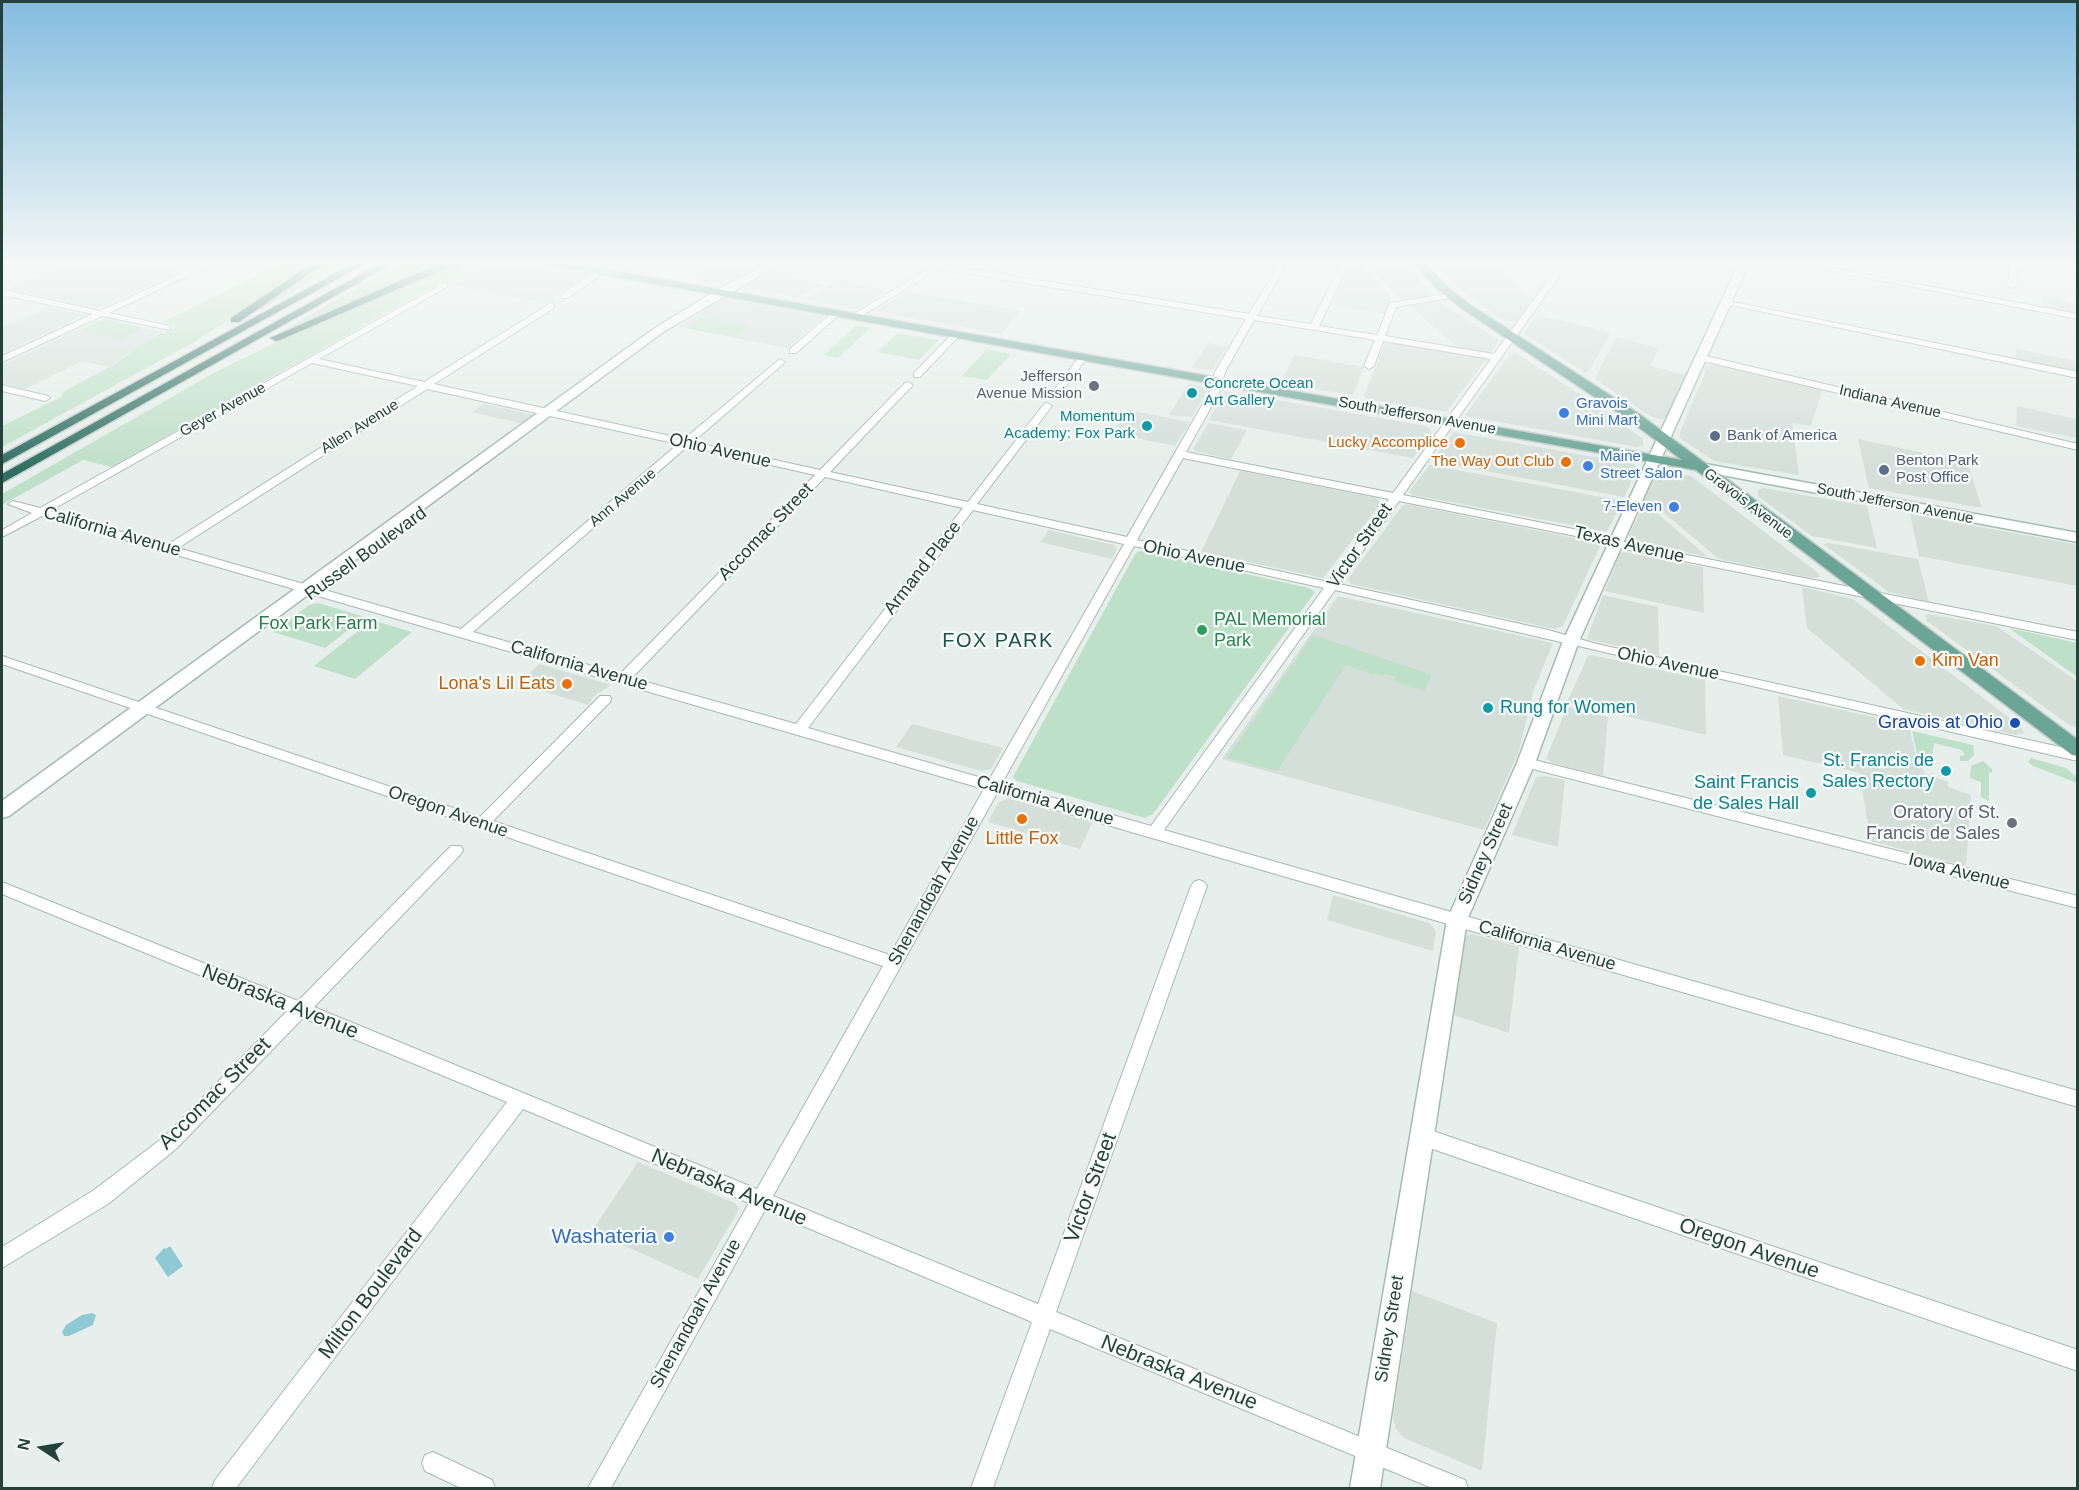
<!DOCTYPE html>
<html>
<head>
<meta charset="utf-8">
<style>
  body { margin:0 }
  #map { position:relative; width:2079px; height:1490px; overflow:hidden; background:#e6efeb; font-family:Helvetica,sans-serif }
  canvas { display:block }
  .frame { position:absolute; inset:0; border:3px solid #24423a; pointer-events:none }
  .north { position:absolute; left:12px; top:1418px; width:60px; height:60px; -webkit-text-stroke:4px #f7fbf9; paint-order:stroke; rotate:282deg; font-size:16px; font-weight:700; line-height:24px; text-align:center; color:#24423a }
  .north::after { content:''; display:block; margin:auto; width:21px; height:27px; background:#24423a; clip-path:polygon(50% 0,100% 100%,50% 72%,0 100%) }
</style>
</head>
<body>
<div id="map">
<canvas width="2079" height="1490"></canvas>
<div class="frame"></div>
<div class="north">N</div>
</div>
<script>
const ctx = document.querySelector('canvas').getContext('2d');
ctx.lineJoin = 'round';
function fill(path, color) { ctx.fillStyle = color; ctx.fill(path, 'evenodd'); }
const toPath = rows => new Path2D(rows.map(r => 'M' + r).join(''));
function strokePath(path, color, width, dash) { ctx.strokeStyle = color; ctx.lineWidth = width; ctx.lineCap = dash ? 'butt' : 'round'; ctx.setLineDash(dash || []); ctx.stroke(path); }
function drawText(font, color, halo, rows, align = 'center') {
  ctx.font = font + ' Helvetica,sans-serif'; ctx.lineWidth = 4.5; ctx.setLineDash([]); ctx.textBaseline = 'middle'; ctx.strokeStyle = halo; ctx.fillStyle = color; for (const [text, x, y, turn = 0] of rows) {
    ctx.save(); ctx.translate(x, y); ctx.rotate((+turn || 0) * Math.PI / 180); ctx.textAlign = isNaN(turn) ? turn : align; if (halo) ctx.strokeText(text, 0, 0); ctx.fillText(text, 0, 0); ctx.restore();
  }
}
fill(toPath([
  [25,261,205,261,96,309,8,289,57,269],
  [487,261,509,263,589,275,547,303,447,284],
  [702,261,769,261,723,284,691,279,715,266],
  [1352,261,1359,261,1392,297,1385,314,1332,305],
  [1366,261,1403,261,1434,296,1402,300,1373,271],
  [1431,261,1486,261,1532,300,1516,321,1504,321,1464,293],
  [773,271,821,285,797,298,745,288],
  [840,279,886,292,858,309,804,299],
  [906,291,1021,311,1001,334,875,311],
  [2043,295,2074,303,2075,312,2043,308],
  [725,299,821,316,823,318,788,348,679,327,718,301],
  [1436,299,1499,340,1491,353,1461,350,1406,303],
  [49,307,84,315,2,354,2,328],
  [1537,315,1611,332,1588,372,1585,373,1524,334],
  [102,319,164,332,143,343,109,367,82,361,25,389,2,383,2,365],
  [1616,337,1659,348,1650,366,1687,375,1666,418,1660,419,1650,416,1595,379],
  [1385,342,1483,358,1486,360,1446,412,1366,399,1364,396],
  [1208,343,1227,347,1212,370,1192,368],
  [2016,349,2075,361,2076,371,2016,360],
  [1516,353,1592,402,1642,438,1644,445,1636,447,1467,416,1466,414,1510,354],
  [1294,355,1364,367,1353,395,1280,384],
  [1714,364,1823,389,1811,426,1792,423,1799,475,1714,461,1680,438,1680,432,1705,373,1704,367],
  [1189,383,1208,389,1192,417,1169,415],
  [1224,391,1426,426,1432,432,1413,458,1209,420],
  [484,404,536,415,524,424,471,412],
  [2017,406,2076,419,2077,438,2016,426],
  [1128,410,1190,422,1175,446,1112,433],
  [1208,423,1247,430,1231,459,1194,451,1193,449],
  [1454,432,1633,464,1638,467,1624,497,1432,461],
  [1858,439,1967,462,1982,508,1869,488],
  [1430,465,1623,501,1607,531,1603,531,1413,495,1409,492,1410,490],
  [1658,470,1691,476,1817,572,1820,577,1812,578,1719,559,1652,503,1643,501],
  [1240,471,1377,498,1381,503,1323,578,1201,552],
  [1763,488,1867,506,1877,548,1812,536,1759,497,1757,491],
  [1406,504,1599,543,1600,546,1563,626,1554,629,1351,584,1348,579,1402,506],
  [1643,506,1651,508,1708,557,1630,540,1629,535],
  [1910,514,2074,544,2077,546,2077,586,1919,556],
  [1049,530,1114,545,1117,549,1112,559,1040,542],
  [1829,543,1918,559,1929,602,1889,592,1823,544],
  [1623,552,1703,567,1704,613,1605,591,1620,553],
  [1802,587,1853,599,2020,726,2024,733,2016,735,1903,709,1807,628],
  [1603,595,1658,607,1659,656,1587,639],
  [1338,596,1553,643,1533,692,1519,751,1484,830,1222,759],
  [1928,614,1996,626,2077,681,2077,728,2066,723,1927,621,1925,615],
  [1592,655,1705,680,1706,735,1567,702,1588,656],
  [539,664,611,685,594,696,589,705,518,684],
  [1778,696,1909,725,1915,753,1919,755,1924,773,1948,782,1948,787,1971,795,1966,866,1870,841,1860,773,1783,755],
  [1567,707,1608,717,1603,776,1552,763,1546,759],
  [912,724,1003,748,991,769,981,771,896,747],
  [1546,776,1565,780,1558,847,1512,835,1536,777],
  [1008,798,1092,823,1080,849,988,822,998,803],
  [1333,895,1429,923,1436,931,1433,951,1327,920],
  [1472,934,1519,947,1509,1033,1453,1015,1465,936],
  [638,1162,735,1203,739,1209,698,1279,592,1231],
  [1412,1291,1497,1323,1482,1471,1404,1438,1396,1429,1393,1418]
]), '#d4dfda');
fill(toPath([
  [287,261,319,261,196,341,2,447,2,426,61,397,63,392,115,364,143,343,176,326,162,322],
  [327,261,350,261,260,310,256,309],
  [405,261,448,261,286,331,283,330],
  [482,263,478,266,480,265,447,284,444,283,467,269,478,266,466,268,112,467,83,460,2,505,2,494,217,371,339,313,443,270],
  [702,317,747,326,741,334,729,336,691,329,692,324],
  [106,319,144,328,120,339,82,330],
  [857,325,870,328,838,358,824,355],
  [898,333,939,340,919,360,878,352],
  [987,349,1011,354,987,380,962,376],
  [1143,551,1309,588,1315,592,1153,814,1145,818,1017,781,1013,777,1134,556,1137,552],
  [318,603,365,617,325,648,273,632,309,605],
  [372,620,412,632,355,679,314,666],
  [2009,628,2077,643,2077,676,2076,676],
  [1313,635,1432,675,1424,691,1394,681,1396,677,1385,674,1383,676,1375,673,1374,675,1346,665,1277,771,1227,758],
  [1912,731,1973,745,1974,755,1968,761,1960,761,1960,756,1965,755,1962,750,1934,743,1932,759,1921,755,1917,753],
  [2031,758,2066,768,2076,777,2077,783,2033,766,2028,762],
  [1983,761,1992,769,1992,773,1989,772,1989,801,1981,797,1981,782,1970,778,1971,766]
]), '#bfe0c8');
fill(toPath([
  [170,1246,183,1266,168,1277,155,1258,164,1248,166,1249],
  [92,1313,96,1315,93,1325,69,1336,64,1336,62,1332,66,1325,82,1315]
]), '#8ec9d4');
const street = toPath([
  [209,261,219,261,109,313,170,326,170,330,102,316,2,362,2,356,93,314,8,296,2,297,2,292,8,291,100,311,209,261],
  [612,261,621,261,568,298,562,298,562,294,612,261],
  [941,261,947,261,945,265,1249,314,1277,267,1253,263,1249,261,1288,261,1257,316,1311,324,1342,261,1350,261,1319,326,1377,335,1390,303,1451,293,1454,293,1454,297,1396,307,1385,336,1494,354,1562,261,1570,261,1403,495,1598,534,1631,544,2078,632,2078,640,1629,550,1596,540,1399,501,1339,584,1548,630,1597,644,2078,751,2078,761,1335,590,1164,830,2078,1091,2078,1107,997,793,773,1196,1038,1304,1191,886,1194,882,1199,880,1204,882,1207,886,1056,1312,1465,1480,1468,1488,1432,1488,1050,1329,993,1488,971,1488,1032,1322,765,1210,611,1488,588,1488,749,1203,523,1109,236,1488,212,1488,215,1480,507,1102,303,1018,176,1149,108,1204,2,1268,2,1247,94,1190,164,1137,287,1011,2,894,2,882,298,1001,451,846,461,846,463,850,461,854,314,1007,757,1189,883,966,2,664,2,656,480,817,600,696,610,696,611,699,610,702,493,821,890,955,984,789,42,516,2,537,2,530,32,513,8,504,13,501,40,508,444,283,447,283,447,287,319,359,424,382,551,303,554,304,554,308,434,384,684,439,780,359,785,362,783,364,693,442,820,470,905,383,908,382,913,385,911,387,830,472,968,502,1044,404,1047,403,1052,406,977,504,1127,537,1209,393,1215,372,1246,319,939,269,858,318,851,316,941,261],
  [1254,320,1375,340,1364,366,1369,369,1374,366,1383,341,1491,359,1393,493,1186,452,1219,393,1225,372,1254,320],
  [312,363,418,386,167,545,50,511,312,363],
  [427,389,678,444,461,629,178,548,427,389],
  [688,446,815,475,620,674,473,632,688,446],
  [1183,458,1389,499,1328,582,1137,540,1183,458],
  [825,477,963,508,796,724,632,678,825,477],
  [973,510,1124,544,989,780,808,728,973,510],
  [1134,546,1324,588,1151,826,1002,783,1134,546],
  [1779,261,1794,261,2078,314,2078,319,1779,261],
  [2010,261,2018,261,2016,286,2012,288,2008,286,2010,261],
  [1723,300,2078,372,2078,378,1726,304,1722,302,1723,300],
  [834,311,841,313,796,353,790,353,790,349,834,311],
  [953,333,960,335,920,377,914,377,914,373,953,333],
  [1702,355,2078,444,2078,450,1699,360,1699,356,1702,355],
  [1080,356,1087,358,1058,397,1052,397,1050,395,1080,356],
  [2,385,48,396,50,398,45,401,2,391,2,385],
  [1526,758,2078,896,2078,908,1521,766,1519,763,1526,758],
  [1421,1127,2078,1350,2078,1371,1421,1145,1415,1142,1412,1136,1415,1130,1421,1127],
  [433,1452,492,1480,495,1488,461,1488,425,1471,422,1463,425,1455,433,1452]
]);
const secondary = toPath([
  [773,261,785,261,663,332,9,816,2,818,2,801,655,328,717,290,773,261],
  [1740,261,1750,261,1579,641,1535,763,1467,920,1380,1488,1350,1488,1447,920,1517,763,1563,641,1740,261],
  [1700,463,2078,533,2078,542,1695,470,1693,467,1695,464,1700,463]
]);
const primary = toPath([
  [538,261,559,261,1682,460,1629,420,1461,308,1436,288,1412,261,1423,261,1444,284,1469,304,1639,414,2078,740,2078,756,2072,755,1696,470,543,264,538,261]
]);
const highway = toPath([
  [316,261,328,261,239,322,231,322,231,318,316,261],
  [358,261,370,261,2,464,2,455,358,261],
  [385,261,397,261,2,483,2,474,385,261],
  [445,261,478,261,473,264,442,270,280,340,276,341,270,338,445,261]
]);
strokePath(street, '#a8b8b2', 2);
strokePath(secondary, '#a4bbb3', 3);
strokePath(primary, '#c2cac8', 3);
strokePath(highway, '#c2cac8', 3);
fill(street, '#fff');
fill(secondary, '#fff');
fill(primary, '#6aa596');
fill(highway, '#2f6f62');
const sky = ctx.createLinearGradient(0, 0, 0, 469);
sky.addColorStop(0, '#84bce0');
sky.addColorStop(0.56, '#f4f8f6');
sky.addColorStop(1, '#f4f8f600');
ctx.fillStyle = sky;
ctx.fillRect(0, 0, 2079, 469);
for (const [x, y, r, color] of [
  [1094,386,6,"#6b7280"],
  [1192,393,6,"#0f9aa8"],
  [1564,413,6,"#3f7fe0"],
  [1147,426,6,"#0f9aa8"],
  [1715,436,6,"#5c6f8a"],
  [1460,443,6,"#e8710a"],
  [1566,462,6,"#e8710a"],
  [1588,466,6,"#3f7fe0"],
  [1884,470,6,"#5c6f8a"],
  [1674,507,6,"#3f7fe0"],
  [1202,630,6,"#2e9e5b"],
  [1920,661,6,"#e8710a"],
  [567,684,6,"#e8710a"],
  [1488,708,6,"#0f9aa8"],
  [2015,723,6,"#1a4fb4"],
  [1946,771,6,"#0f9aa8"],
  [1811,793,6,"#0f9aa8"],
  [1022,819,6,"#e8710a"],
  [2012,823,6,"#6b7280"],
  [669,1237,6,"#3f7fe0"]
]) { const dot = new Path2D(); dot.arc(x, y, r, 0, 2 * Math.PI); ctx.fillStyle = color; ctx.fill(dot); strokePath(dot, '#f7fbf9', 2); }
drawText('15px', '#5b616d', '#f7fbf9', [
  ["Jefferson",1082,377],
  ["Avenue Mission",1082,394]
], 'right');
drawText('15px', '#0d838f', '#f7fbf9', [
  ["Concrete Ocean",1204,384],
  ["Art Gallery",1204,401],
  ["Momentum",1135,417,"right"],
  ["Academy: Fox Park",1135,434,"right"]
], 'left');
drawText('15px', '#24423a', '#f7fbf9', [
  ["Indiana Avenue",1890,402,13],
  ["Geyer Avenue",223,410,-29],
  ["South Jefferson Avenue",1417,416,10],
  ["Allen Avenue",360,427,-32],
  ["Ann Avenue",623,498,-40],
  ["Gravois Avenue",1748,504,37],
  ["South Jefferson Avenue",1895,504,11]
]);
drawText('15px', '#366cbe', '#f7fbf9', [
  ["Gravois",1576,404],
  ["Mini Mart",1576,421],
  ["Maine",1600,457],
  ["Street Salon",1600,474],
  ["7-Eleven",1662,507,"right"]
], 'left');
drawText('15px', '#4e5e75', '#f7fbf9', [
  ["Bank of America",1727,436],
  ["Benton Park",1896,461],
  ["Post Office",1896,478]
], 'left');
drawText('15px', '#c56008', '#f7fbf9', [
  ["Lucky Accomplice",1448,443],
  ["The Way Out Club",1554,462]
], 'right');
drawText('18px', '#24423a', '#f7fbf9', [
  ["Ohio Avenue",720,451,13],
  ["California Avenue",112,532,16],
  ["Accomac Street",766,532,-46],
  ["Texas Avenue",1629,545,13],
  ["Victor Street",1360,546,-55],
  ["Russell Boulevard",366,554,-36],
  ["Ohio Avenue",1194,557,12],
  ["Armand Place",923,568,-52],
  ["Ohio Avenue",1668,664,12],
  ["California Avenue",579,666,16],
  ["California Avenue",1045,801,16],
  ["Oregon Avenue",448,812,19],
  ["Sidney Street",1486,854,-66],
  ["Iowa Avenue",1959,872,14],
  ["Shenandoah Avenue",934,891,-61],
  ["California Avenue",1547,946,16],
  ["Shenandoah Avenue",696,1314,-61],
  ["Sidney Street",1390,1329,-81]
]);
drawText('18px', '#27864d', '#f7fbf9', [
  ["PAL Memorial",1214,620],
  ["Park",1214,641]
], 'left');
drawText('18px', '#2d7a4b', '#f7fbf9', [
  ["Fox Park Farm",318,624]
]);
drawText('18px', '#c56008', '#f7fbf9', [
  ["Kim Van",1932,661],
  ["Lona's Lil Eats",555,684,"right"],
  ["Little Fox",1022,839,"center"]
], 'left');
drawText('18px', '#0d838f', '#f7fbf9', [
  ["Rung for Women",1500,708,"left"],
  ["St. Francis de",1934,761],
  ["Sales Rectory",1934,782],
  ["Saint Francis",1799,783],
  ["de Sales Hall",1799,804]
], 'right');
drawText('18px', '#164399', '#f7fbf9', [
  ["Gravois at Ohio",2003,723]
], 'right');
drawText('18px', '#5b616d', '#f7fbf9', [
  ["Oratory of St.",2000,813],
  ["Francis de Sales",2000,834]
], 'right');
ctx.letterSpacing = '1.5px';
drawText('20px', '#1f5548', '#f7fbf9', [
  ["FOX PARK",998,641]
]);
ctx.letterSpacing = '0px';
drawText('21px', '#24423a', '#f7fbf9', [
  ["Nebraska Avenue",280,1002,22],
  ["Accomac Street",215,1094,-45],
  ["Nebraska Avenue",729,1188,23],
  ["Victor Street",1091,1188,-70],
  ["Oregon Avenue",1749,1249,19],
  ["Milton Boulevard",371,1294,-53],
  ["Nebraska Avenue",1179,1373,22]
]);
drawText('21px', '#366cbe', '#f7fbf9', [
  ["Washateria",657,1237]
], 'right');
</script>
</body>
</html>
